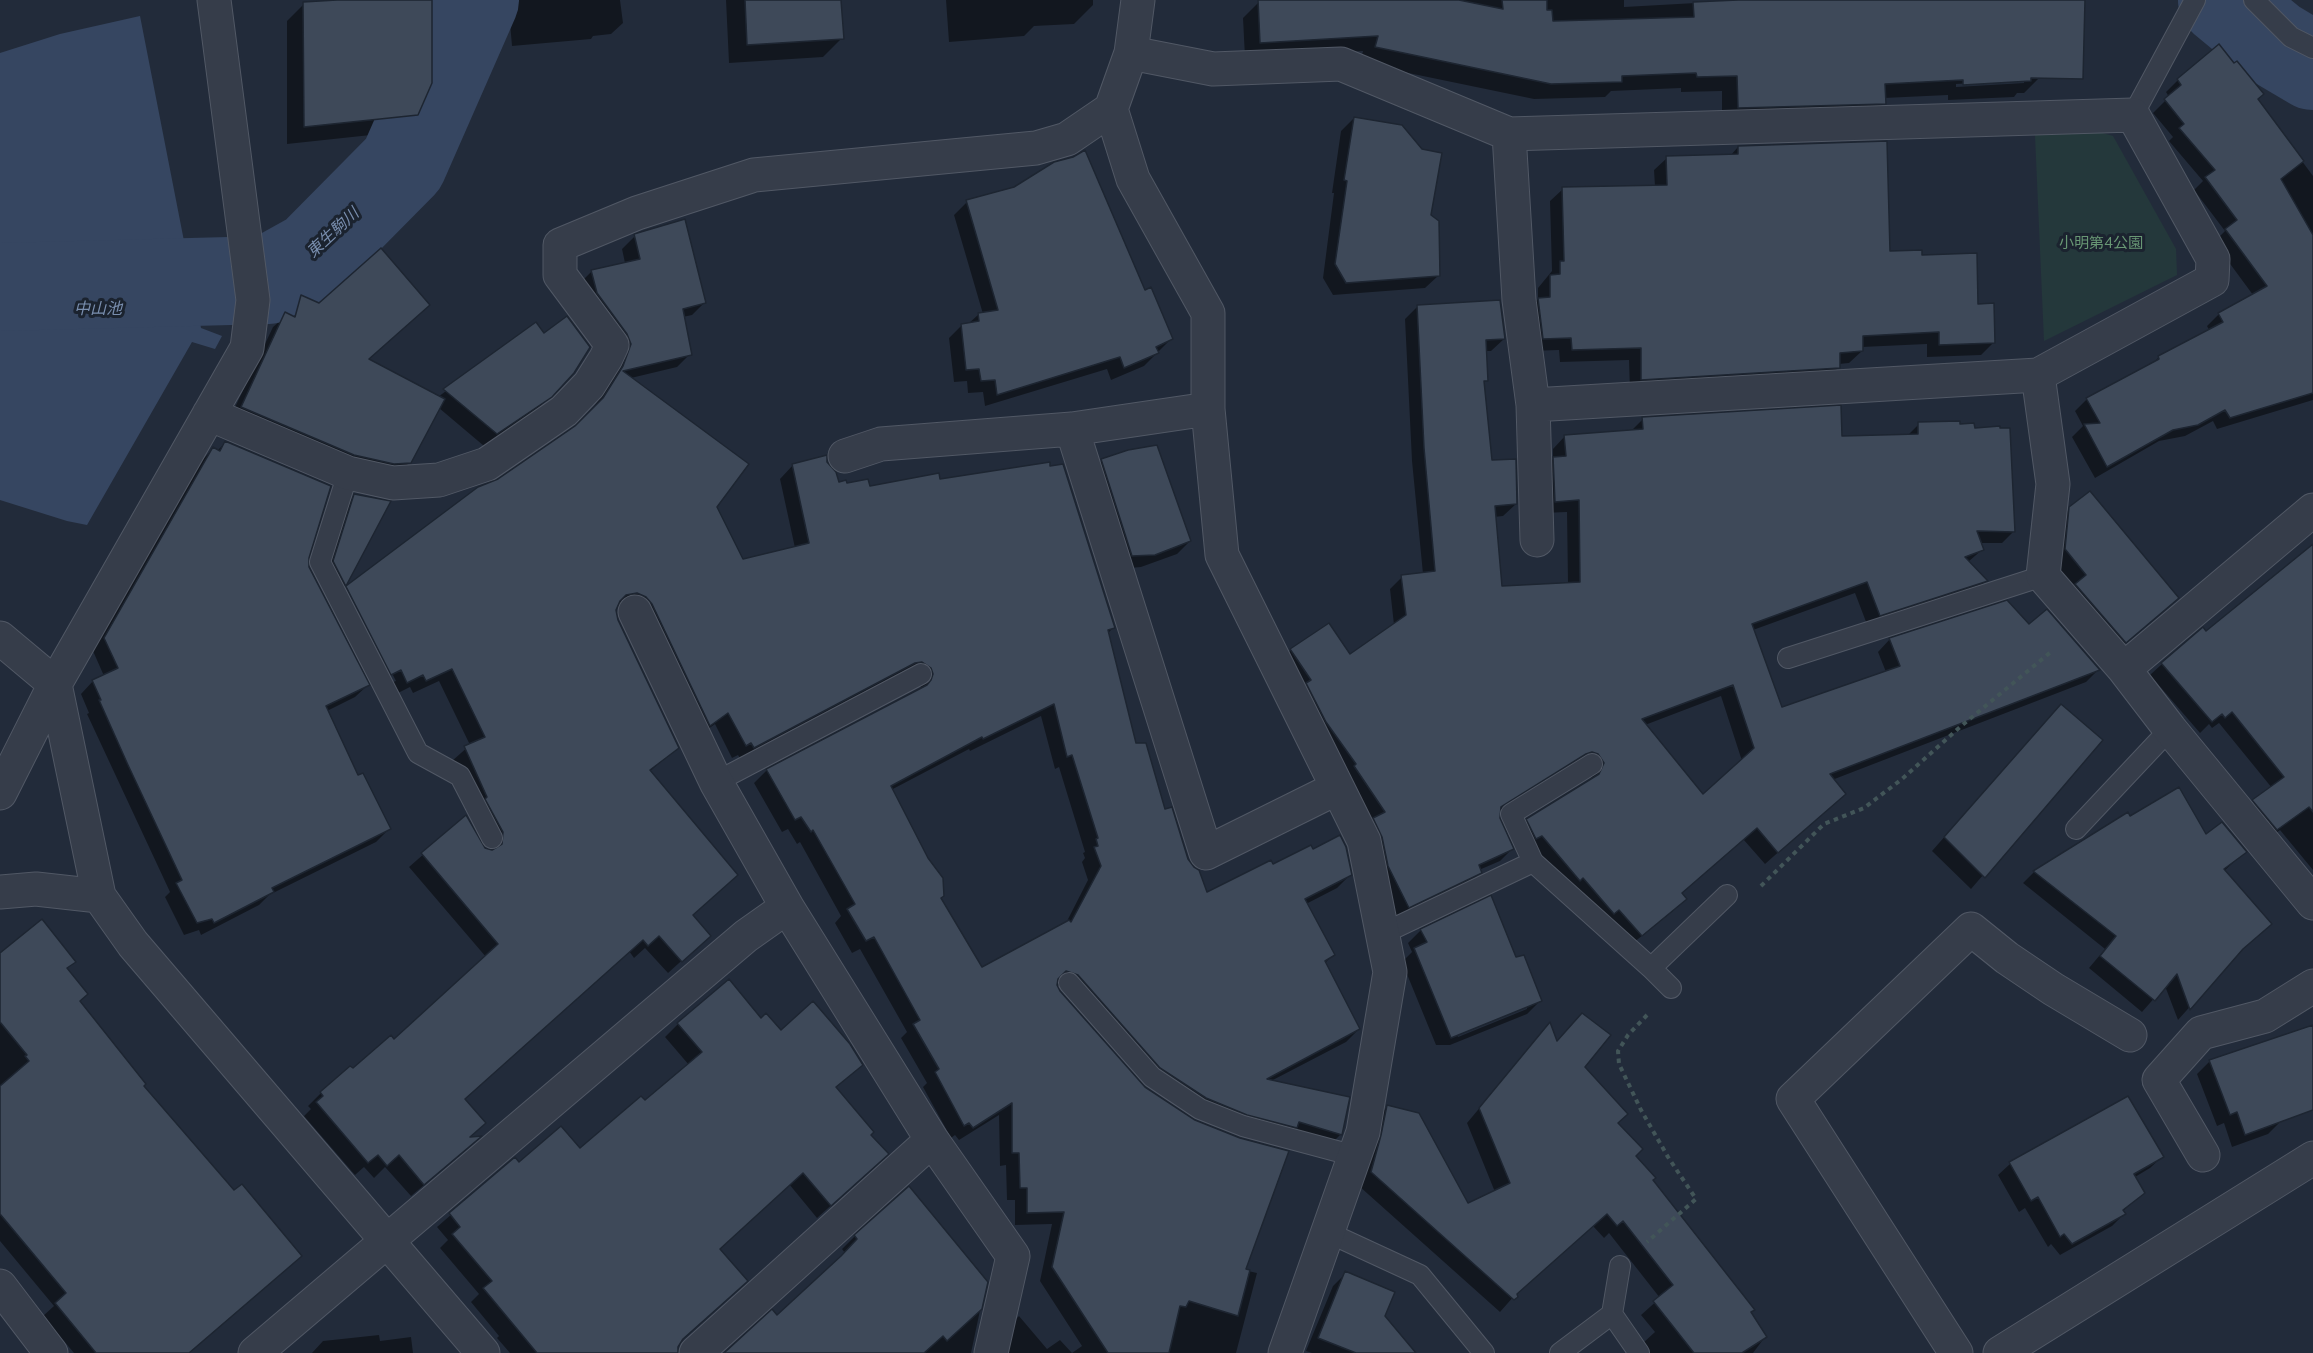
<!DOCTYPE html>
<html>
<head>
<meta charset="utf-8">
<style>
  body { margin:0 }
  canvas { display:block; background:#222b3a }
</style>
</head>
<body>
<canvas width="2313" height="1353"></canvas>
<script>
const ctx = document.querySelector('canvas').getContext('2d');
ctx.lineJoin = 'round';
function fill(path, color) { ctx.fillStyle = color; ctx.fill(path, 'evenodd'); }
const toPath = rows => new Path2D(rows.map(r => 'M' + r).join(''));
function strokePath(path, color, width, dash) { ctx.strokeStyle = color; ctx.lineWidth = width; ctx.lineCap = dash ? 'butt' : 'round'; ctx.setLineDash(dash || []); ctx.stroke(path); }
function drawText(font, color, halo, rows, align = 'center') {
  ctx.font = font + ' Mulish,"Noto Sans JP",sans-serif'; ctx.lineWidth = 6; ctx.setLineDash([]); ctx.textBaseline = 'middle'; ctx.strokeStyle = halo; ctx.fillStyle = color; for (const [text, x, y, turn = 0] of rows) {
    ctx.save(); ctx.translate(x, y); ctx.rotate((+turn || 0) * Math.PI / 180); ctx.textAlign = isNaN(turn) ? turn : align; if (halo) ctx.strokeText(text, 0, 0); ctx.fillText(text, 0, 0); ctx.restore();
  }
}
fill(toPath([
  [2078,126,2113,136,2176,249,2177,275,2044,341,2035,135]
]), '#24383b');
fill(toPath([
  [140,16,201,328,222,336,215,349,192,342,87,525,67,521,0,500,0,53,60,34]
]), '#364661');
fill(toPath([
  [360,0,430,0,417,114,399,132,287,144,287,21,304,4],
  [508,0,620,0,623,23,611,34,593,36,591,39,512,46],
  [840,0,842,38,823,57,729,63,726,0],
  [946,0,1093,0,1093,5,1074,24,1034,26,1024,36,949,42],
  [1303,0,1624,0,1624,7,1749,0,2029,0,2039,78,2024,93,2017,93,2014,97,1948,100,1948,95,1884,98,1884,103,1869,119,1722,123,1722,91,1681,92,1681,88,1611,91,1605,97,1534,99,1360,63,1363,51,1245,58,1243,18,1259,2],
  [2024,80,2024,83,1956,87,1956,84],
  [2178,80,2256,99,2313,176,2313,400,2217,429,2213,421,2185,436,2159,441,2095,478,2072,437,2083,426,2075,411,2087,399,2150,366,2159,357,2209,330,2207,326,2219,314,2253,295,2214,242,2225,231,2194,190,2203,181,2169,141,2173,137,2153,113,2169,97,2166,92],
  [1354,118,1429,216,1438,276,1425,288,1333,295,1323,278,1334,193,1332,193,1341,131],
  [1738,147,1889,253,1921,257,1976,306,1993,343,1981,355,1927,357,1927,344,1862,347,1862,351,1849,363,1839,364,1839,367,1826,380,1630,392,1629,360,1560,362,1559,350,1531,351,1526,311,1538,299,1538,288,1552,271,1550,201,1563,189,1655,187,1654,170,1667,158,1730,156],
  [967,202,1145,292,1171,339,1144,366,1111,380,1107,369,985,406,983,392,968,393,967,381,954,382,949,338,962,325,968,324,979,314,983,314,954,215],
  [635,236,705,302,692,315,683,317,690,354,677,367,631,378,715,507,742,561,795,548,780,479,793,465,826,463,838,483,869,488,939,480,1113,628,1107,634,1135,745,1187,859,1206,894,1272,866,1313,851,1350,875,1337,888,1306,904,1333,955,1325,963,1359,1029,1346,1042,1271,1081,1341,1134,1328,1147,1192,1111,1064,987,1057,985,1059,992,1244,1270,1257,1273,1236,1353,1072,1353,1082,1346,1040,1281,1052,1224,1015,1225,1015,1200,1007,1200,1006,1165,1000,1166,999,1115,959,1140,955,1135,951,1138,923,1087,927,1083,901,1038,907,1032,860,949,852,953,835,923,841,916,800,842,797,844,788,829,782,832,754,783,767,770,921,689,919,681,741,760,738,755,732,758,715,724,697,737,623,606,616,607,616,620,677,748,649,772,692,916,709,936,668,973,645,948,634,958,629,951,464,1100,469,1138,467,1149,411,1196,385,1167,374,1178,364,1167,355,1175,304,1116,311,1109,308,1106,321,1093,350,1068,353,1070,394,1041,486,957,409,867,466,817,484,849,490,851,490,846,452,761,470,745,439,681,413,693,410,687,394,695,321,575,342,508,355,495,389,503,342,591,345,589,393,682,396,681,348,587,576,427,592,410,610,381,579,284,592,271,625,263,622,249],
  [1041,716,1055,769,1059,767,1085,852,1083,853,1085,858,1082,862,1088,880,1066,923,981,969,939,899,891,790,969,749,970,751],
  [301,296,367,359,438,397,535,324,573,372,538,409,484,446,439,408,410,462,397,475,229,420,273,327,287,315,288,309],
  [1417,307,1504,339,1491,351,1485,351,1486,380,1483,384,1491,462,1516,504,1503,516,1494,517,1500,588,1568,584,1567,512,1543,513,1542,471,1553,459,1553,449,1565,436,1630,432,1643,419,1840,437,1907,436,1919,424,2014,531,2002,543,1980,543,1983,549,1968,562,1986,581,1974,593,1868,627,1855,593,1753,630,1782,709,1886,672,1878,652,1890,639,2029,626,2098,670,2086,682,1832,780,1844,794,1765,864,1743,839,1681,894,1685,899,1673,911,1628,947,1515,832,1527,820,1590,781,1592,776,1586,766,1572,766,1499,812,1498,819,1512,849,1500,861,1479,870,1480,873,1468,885,1397,919,1278,662,1291,650,1328,625,1350,656,1394,625,1390,589,1402,577,1423,574,1412,461,1405,319],
  [1721,696,1742,761,1703,796,1645,725],
  [225,443,307,558,308,567,368,685,355,697,327,711,357,777,389,829,376,842,269,895,259,905,201,935,199,930,184,935,165,897,170,892,87,714,89,713,81,694,93,681,104,676,93,651,201,461,213,449,217,451],
  [1102,460,1190,541,1177,554,1141,567,1119,569,1089,473],
  [2070,508,2177,598,2113,654,2074,587,2053,562,2058,521],
  [2313,546,2313,870,2280,830,2265,841,2242,813,2272,788,2219,723,2212,728,2209,724,2200,733,2150,675,2162,664,2206,633],
  [2048,719,2100,740,1971,889,1932,851],
  [2130,818,2206,836,2245,852,2224,871,2237,954,2178,1020,2165,986,2142,1012,2089,968,2105,949,2023,883,2034,872],
  [1421,930,1516,959,1540,1001,1527,1014,1450,1045,1436,1045,1402,962,1412,952,1408,943],
  [1527,1006,1527,1009,1458,1037,1457,1034],
  [0,955,74,961,66,969,79,1001,143,1086,234,1192,300,1256,189,1353,74,1353,43,1316,54,1306,0,1241],
  [760,1020,780,1033,861,1064,835,1088,869,1135,874,1167,817,1218,789,1184,718,1250,677,1347,676,1353,510,1353,497,1338,499,1336,471,1302,479,1294,440,1248,448,1240,437,1227,515,1159,519,1164,580,1150,645,1102,689,1065,665,1037,678,1024],
  [1549,1025,1556,1043,1583,1067,1634,1156,1765,1337,1753,1353,1632,1353,1655,1332,1641,1315,1660,1298,1609,1233,1604,1238,1593,1226,1515,1295,1500,1312,1359,1186,1374,1120,1387,1107,1467,1205,1495,1192,1467,1123],
  [2313,1027,2313,1107,2281,1121,2268,1134,2232,1147,2224,1123,2217,1126,2197,1074,2210,1061],
  [2128,1098,2162,1157,2150,1168,2135,1177,2143,1193,2122,1212,2124,1214,2112,1226,2060,1255,2051,1244,2048,1247,2025,1208,2019,1212,1998,1175,2010,1164],
  [855,1236,986,1282,971,1353,726,1353,777,1317,845,1253,842,1249],
  [1346,1273,1384,1317,1414,1353,1312,1353,1306,1351,1333,1286],
  [1019,1316,1047,1349,1060,1340,1072,1353,1001,1353,1006,1329],
  [379,1335,380,1341,411,1337,413,1353,312,1353,323,1341]
]), '#0007');
strokePath(toPath([
  [2222,0,2274,43,2313,66],
  [0,287,268,280,313,255,403,164,475,0]
]), '#364661', 88);
const building = toPath([
  [337,0,432,0,432,83,418,115,304,127,303,2,337,0],
  [745,0,841,0,844,39,747,45,745,0],
  [1258,0,1459,0,1503,9,1502,0,1547,0,1547,10,1552,10,1553,21,1694,17,1693,2,1738,0,2085,0,2083,79,2031,78,2031,81,1963,85,1963,80,1885,84,1886,104,1738,108,1737,76,1697,77,1696,73,1622,76,1622,82,1551,84,1375,47,1378,36,1260,43,1258,0],
  [2219,44,2234,63,2237,61,2264,94,2258,99,2304,161,2281,179,2313,235,2313,393,2230,418,2225,410,2198,425,2173,430,2107,467,2084,424,2100,423,2086,398,2159,359,2158,356,2223,322,2218,313,2267,286,2225,229,2237,220,2205,177,2215,170,2179,128,2184,124,2164,99,2181,85,2177,79,2219,44],
  [1354,117,1402,125,1422,149,1442,153,1431,215,1439,221,1440,276,1346,283,1335,264,1347,181,1344,180,1354,117],
  [1887,141,1890,251,1922,250,1922,255,1977,253,1978,304,1994,303,1995,343,1939,345,1939,332,1863,336,1863,351,1840,353,1840,368,1641,380,1641,348,1572,350,1571,338,1543,339,1538,298,1550,297,1550,275,1560,274,1560,261,1564,261,1562,187,1667,185,1666,156,1738,154,1738,146,1887,141],
  [1085,150,1145,290,1151,287,1173,339,1156,347,1159,353,1124,368,1120,357,997,395,995,380,981,381,979,369,966,370,961,324,979,321,978,313,998,310,966,200,1014,187,1054,162,1073,157,1085,150],
  [685,219,706,303,683,309,692,355,623,371,749,464,717,507,743,559,809,543,792,464,827,455,827,462,836,472,839,482,846,480,847,483,868,479,870,486,939,473,940,479,1050,462,1050,466,1063,464,1115,628,1108,630,1136,743,1146,743,1165,809,1172,807,1188,859,1194,867,1199,870,1207,892,1271,860,1273,864,1311,845,1313,849,1340,835,1346,847,1352,875,1305,899,1335,955,1325,961,1360,1029,1267,1079,1350,1097,1342,1135,1299,1122,1297,1128,1247,1115,1206,1098,1160,1068,1078,975,1066,971,1058,979,1057,985,1060,991,1145,1087,1195,1120,1240,1138,1289,1151,1246,1269,1250,1270,1238,1316,1189,1301,1186,1307,1180,1306,1169,1353,1108,1353,1052,1267,1064,1212,1027,1213,1027,1188,1020,1188,1019,1153,1012,1153,1012,1103,973,1128,969,1123,964,1126,935,1072,939,1069,913,1024,920,1020,874,937,866,941,847,909,855,904,813,830,811,832,801,817,795,820,766,769,927,685,931,680,933,674,931,668,922,662,915,663,754,748,751,743,746,746,728,713,710,726,652,604,646,597,637,593,626,595,620,601,616,610,618,620,679,748,650,770,738,875,693,915,711,936,682,962,659,936,648,946,643,940,465,1099,486,1123,470,1137,482,1136,424,1185,399,1155,387,1166,378,1155,368,1163,316,1102,323,1096,320,1092,350,1066,353,1068,391,1035,394,1039,498,944,421,853,466,815,485,848,492,850,502,844,503,832,485,799,487,797,464,746,485,737,452,669,426,681,423,675,407,683,401,670,391,675,333,561,354,494,391,501,346,586,478,487,498,479,575,426,603,398,623,366,631,344,627,334,597,293,591,270,640,259,634,234,685,219],
  [1054,704,1067,757,1072,755,1098,838,1096,839,1098,846,1094,847,1101,866,1071,922,1069,920,982,967,941,898,944,896,943,878,928,858,891,786,982,737,983,739,1054,704],
  [381,248,430,305,369,359,445,399,411,463,394,464,354,455,241,407,285,312,295,317,301,295,319,303,381,248],
  [1500,300,1505,339,1486,340,1488,381,1484,381,1492,460,1516,459,1517,504,1495,506,1502,586,1580,582,1579,500,1555,502,1553,457,1566,456,1564,435,1643,429,1642,417,1841,405,1842,436,1918,434,1918,422,1960,421,1960,424,1974,423,1975,428,2000,426,2000,428,2010,428,2015,532,1977,531,1984,550,1965,557,1988,581,1880,616,1867,582,1752,624,1782,707,1900,666,1889,638,2007,600,2029,624,2047,609,2100,670,1830,774,1846,794,1778,853,1757,828,1682,893,1687,899,1642,936,1619,910,1614,914,1583,878,1580,881,1542,836,1536,839,1526,819,1599,774,1604,763,1598,754,1592,752,1586,754,1501,807,1500,818,1514,849,1479,865,1482,873,1409,908,1388,866,1382,837,1373,818,1385,812,1354,766,1356,764,1326,722,1306,683,1311,680,1290,649,1329,623,1350,654,1406,615,1401,575,1435,571,1424,448,1417,305,1500,300],
  [1733,685,1754,748,1703,794,1642,719,1733,685],
  [567,316,590,347,589,349,574,373,552,397,497,434,443,389,536,322,544,333,567,316],
  [225,441,331,486,309,558,309,567,370,685,326,706,358,775,363,773,391,829,272,888,274,892,214,923,212,919,197,923,176,883,182,880,128,765,99,700,101,700,92,680,118,668,104,638,213,447,220,451,225,441],
  [1157,445,1191,541,1155,555,1132,556,1101,459,1128,450,1157,445],
  [2090,491,2179,598,2126,643,2075,584,2086,575,2065,549,2069,507,2090,491],
  [2313,544,2313,812,2309,807,2277,830,2252,800,2284,777,2232,712,2225,718,2222,714,2212,722,2161,663,2203,627,2206,631,2313,544],
  [2061,704,2103,740,1985,878,1944,837,2061,704],
  [2179,787,2206,834,2222,822,2247,852,2224,869,2272,924,2243,949,2190,1010,2177,974,2155,1001,2100,956,2116,936,2033,871,2128,812,2130,816,2179,787],
  [1491,895,1516,957,1524,955,1542,1001,1451,1038,1414,948,1427,942,1420,929,1491,895],
  [42,919,76,962,67,968,88,994,80,1001,146,1084,144,1086,234,1190,242,1184,302,1256,189,1353,96,1353,55,1303,66,1293,0,1214,0,1086,29,1061,25,1056,27,1055,0,1022,0,953,42,919],
  [729,979,761,1018,766,1013,781,1030,813,1001,850,1044,863,1065,836,1087,874,1132,871,1135,889,1154,831,1206,803,1173,720,1249,748,1281,683,1339,678,1347,678,1353,537,1353,483,1288,492,1281,452,1234,460,1227,449,1213,515,1157,519,1162,561,1126,580,1148,641,1096,645,1100,702,1052,677,1023,729,979],
  [1582,1013,1611,1035,1585,1067,1628,1114,1618,1123,1643,1149,1636,1156,1656,1178,1653,1180,1755,1310,1751,1312,1767,1337,1742,1353,1694,1353,1653,1301,1673,1285,1623,1221,1617,1226,1607,1214,1517,1294,1518,1297,1514,1300,1371,1172,1381,1135,1387,1105,1419,1113,1468,1203,1510,1183,1479,1108,1550,1022,1557,1041,1582,1013],
  [2313,1025,2313,1110,2245,1135,2237,1112,2230,1115,2209,1060,2313,1025],
  [2128,1096,2164,1157,2134,1174,2145,1193,2123,1210,2126,1214,2072,1244,2064,1234,2060,1237,2038,1197,2031,1201,2009,1162,2128,1096],
  [909,1186,988,1282,982,1309,947,1341,943,1336,924,1353,724,1353,772,1309,777,1315,841,1256,857,1239,854,1235,909,1186],
  [1345,1271,1395,1292,1385,1316,1416,1353,1356,1353,1318,1338,1345,1271]
]);
fill(building, '#3e4959');
strokePath(building, '#1d2531', 1.5);
const lane = toPath([
  [2254,0,2291,37,2313,48],
  [2133,115,2195,0],
  [348,473,320,562,418,753,460,776,492,838],
  [1788,658,2043,576],
  [716,782,921,674],
  [2076,829,2170,729],
  [1533,862,1651,968,1727,895],
  [1382,934,1533,862,1511,814,1592,764],
  [1651,968,1671,988],
  [1069,983,1152,1077,1200,1109,1243,1126,1355,1156],
  [1327,1232,1420,1275,1484,1353],
  [1612,1314,1620,1266],
  [1560,1353,1612,1314,1639,1353]
]);
const street = toPath([
  [214,0,253,300,247,348,55,684,99,896,133,944,483,1353],
  [1138,0,1131,53,1111,109,1133,179,1208,313,1208,409,1222,555,1364,841,1390,972,1363,1132,1285,1353],
  [1131,53,1213,69,1341,64,1509,134,2133,115,2213,259,2212,280,2038,375,1533,405,1519,300,1509,134],
  [2038,375,2053,484,2043,576,2124,669,2170,729,2313,903],
  [1533,405,1537,540],
  [209,414,348,473,393,483,439,480,487,464,564,411,589,385,606,358,612,345,560,275,560,245,637,213,754,175,1036,148,1067,139,1111,109],
  [1072,429,1206,853,1337,788],
  [845,456,881,444,1072,429,1208,409],
  [635,612,716,782,787,907],
  [0,638,55,684,0,793],
  [2124,669,2313,510],
  [0,892,36,889,99,896],
  [2203,1155,2159,1080,2201,1033,2265,1016,2313,986],
  [0,1286,51,1353],
  [255,1353,746,936,787,907,932,1140,1013,1256,991,1353],
  [696,1353,932,1140],
  [1956,1353,1793,1099,1971,929,2007,958,2053,989,2130,1035],
  [2000,1353,2313,1158]
]);
strokePath(lane, '#515865', 22);
strokePath(street, '#515865', 35);
strokePath(toPath([
  [1761,886,1824,824,1864,808,1902,779,1960,727,2052,651],
  [1647,1015,1628,1035,1618,1051,1619,1064,1641,1110,1668,1157,1696,1199,1647,1242]
]), '#425558', 4, [4.5, 4.5]);
strokePath(lane, '#363d4a', 20);
strokePath(street, '#363d4a', 33);
drawText('15px', '#689774', '#1b232f', [
  ["小明第4公園",2101,243]
]);
drawText('italic 16px', '#798eae', '#1b232f', [
  ["東生駒川",333,233,-43],
  ["中山池",98,309]
]);
</script>
</body>
</html>
